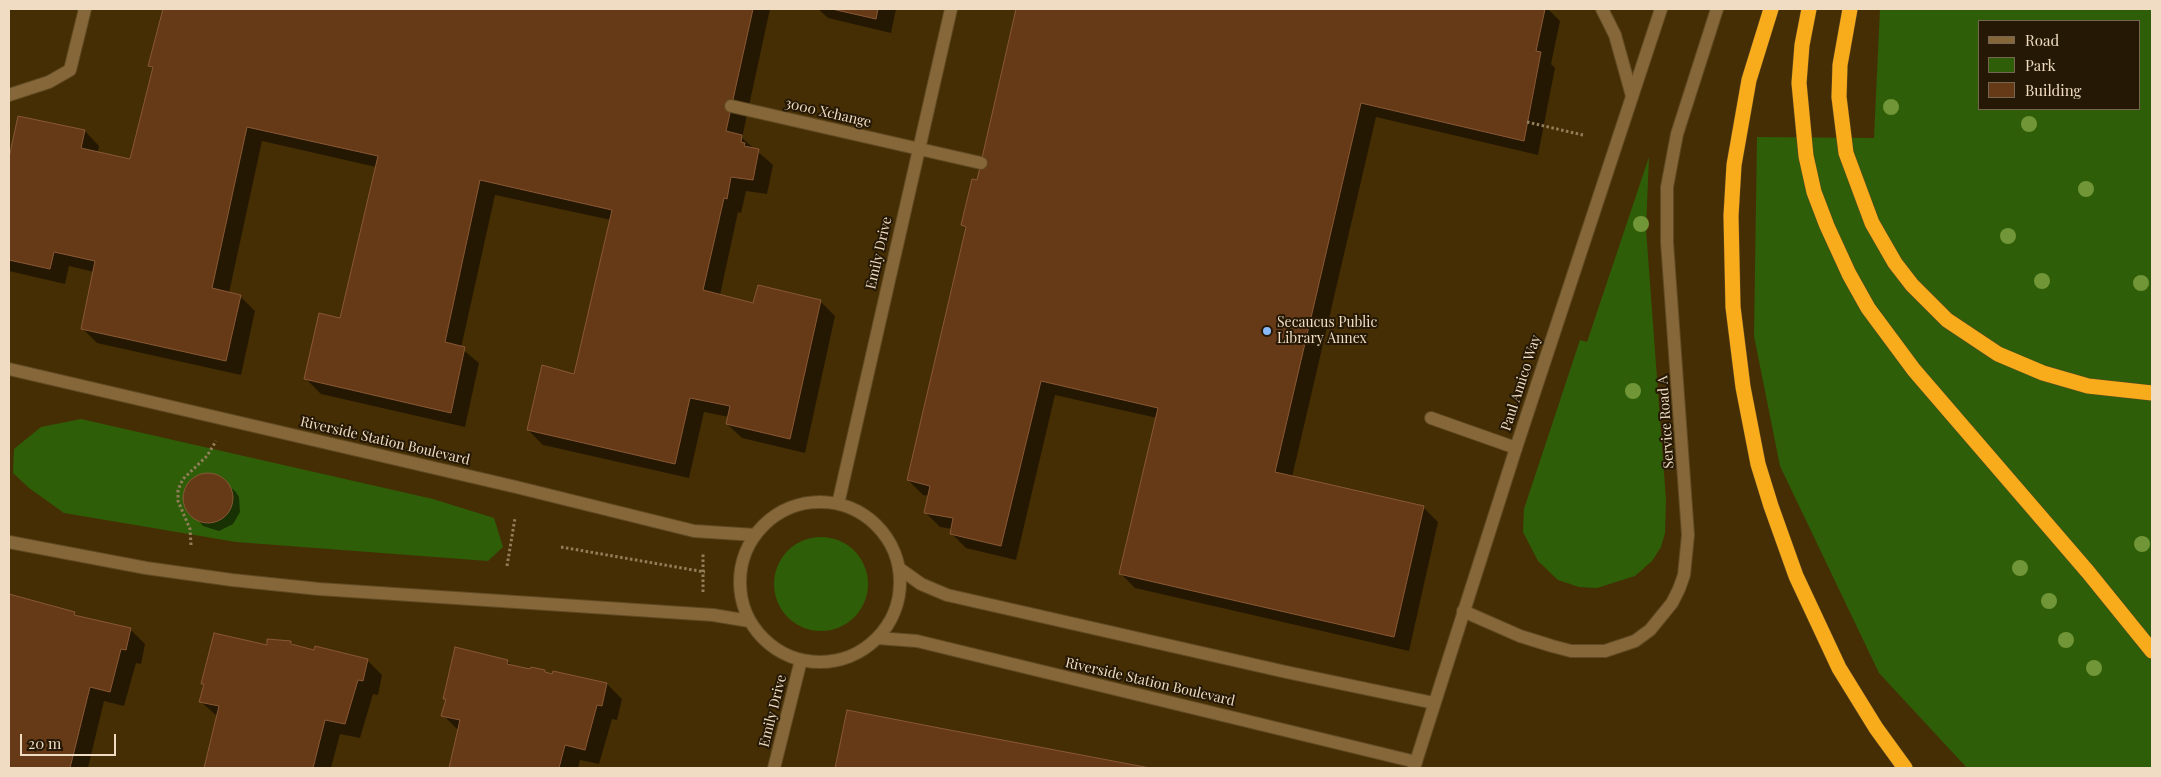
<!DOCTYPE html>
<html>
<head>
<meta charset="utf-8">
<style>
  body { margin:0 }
  #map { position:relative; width:2161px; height:777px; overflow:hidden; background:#462e04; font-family:"Playfair Display",serif }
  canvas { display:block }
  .frame { position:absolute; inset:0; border:10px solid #efdcc3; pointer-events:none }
  .legend { position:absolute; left:1978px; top:20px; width:162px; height:90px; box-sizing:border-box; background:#251804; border:1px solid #766650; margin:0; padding:6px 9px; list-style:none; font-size:15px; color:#efdcc3 }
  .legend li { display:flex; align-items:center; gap:10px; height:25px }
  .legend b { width:25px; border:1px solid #766650 }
  .scale { position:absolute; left:20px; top:734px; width:96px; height:22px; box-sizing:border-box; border:2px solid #efdcc3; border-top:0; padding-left:6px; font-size:15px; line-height:18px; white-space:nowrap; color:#efdcc3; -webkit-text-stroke:4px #251804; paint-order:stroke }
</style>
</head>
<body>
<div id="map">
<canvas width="2161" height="777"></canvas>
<div class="frame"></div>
<ul class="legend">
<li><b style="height:6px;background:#86673a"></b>Road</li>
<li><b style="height:14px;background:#2e5e08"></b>Park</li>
<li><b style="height:14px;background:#673a17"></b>Building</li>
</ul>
<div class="scale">20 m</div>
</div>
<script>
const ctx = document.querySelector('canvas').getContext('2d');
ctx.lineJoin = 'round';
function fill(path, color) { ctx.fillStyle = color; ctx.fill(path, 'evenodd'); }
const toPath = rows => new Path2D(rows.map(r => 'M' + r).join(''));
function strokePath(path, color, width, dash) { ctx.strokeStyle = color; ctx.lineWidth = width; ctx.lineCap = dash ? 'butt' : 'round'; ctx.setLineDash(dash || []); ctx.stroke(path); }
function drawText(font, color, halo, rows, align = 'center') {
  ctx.font = font + ' "Playfair Display",serif'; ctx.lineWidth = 4; ctx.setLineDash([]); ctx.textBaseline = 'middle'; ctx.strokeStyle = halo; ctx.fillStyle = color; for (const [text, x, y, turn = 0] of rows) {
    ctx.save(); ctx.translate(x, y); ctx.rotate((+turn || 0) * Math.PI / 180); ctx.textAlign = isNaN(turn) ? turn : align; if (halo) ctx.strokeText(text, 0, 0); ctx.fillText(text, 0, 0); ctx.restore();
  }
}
fill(toPath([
  [1880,9,2152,9,2152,768,1967,768,1879,673,1780,466,1754,336,1757,137,1874,138],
  [1980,21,2140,21,2140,109,1980,109],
  [1649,157,1646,229,1666,500,1665,533,1661,547,1652,561,1635,576,1597,588,1579,587,1558,580,1538,561,1523,532,1524,509,1580,340,1587,342],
  [81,419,433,499,494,518,503,547,488,561,236,542,64,513,29,488,13,473,14,449,41,427],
  '774 584a47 47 0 1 1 94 0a47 47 0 1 1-94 0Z'
]), '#2e5e08');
fill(toPath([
  [165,9,770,9,742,138,773,165,767,194,746,191,741,213,738,212,720,295,754,304,820,301,835,316,805,453,742,438,727,424,729,417,704,412,689,478,543,445,528,430,575,375,611,220,495,195,461,348,479,363,465,427,321,394,306,379,341,320,376,167,262,141,229,293,240,296,255,311,241,375,97,343,82,328,94,272,69,266,65,284,9,271,9,164,19,118,85,131,99,146,98,153,131,161,153,69,150,66],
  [818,9,896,9,891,33,828,18],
  [1018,9,1548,9,1560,21,1551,64,1555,68,1538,155,1376,117,1292,477,1423,507,1438,522,1409,651,1135,588,1120,573,1157,418,1055,395,1016,560,966,548,951,533,952,529,940,527,925,512,929,496,923,495,908,480,967,230,962,225,978,182],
  [213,474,235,491,239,497,240,512,233,524,219,531,203,526,185,504,186,488,197,476],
  [9,596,74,613,78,617,130,629,145,644,141,664,136,663,124,706,104,701,88,768,9,768],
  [291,642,295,646,315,651,367,660,382,675,378,695,373,694,360,738,340,734,331,768,206,768,218,717,200,701,204,686,202,684,268,647],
  [507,661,513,666,531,671,544,671,553,676,554,672,607,684,622,699,617,720,612,719,599,764,580,760,578,768,450,768,459,731,443,715,446,701,444,698],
  [848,712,1143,768,837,768]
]), '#0007');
const building = toPath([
  [163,9,753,9,726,131,742,135,741,142,745,143,744,146,759,149,753,180,731,177,727,199,724,198,703,290,753,303,758,285,821,300,790,439,726,424,730,406,690,398,675,464,527,430,542,365,574,374,612,210,480,180,445,342,465,347,451,413,304,379,319,313,340,318,378,156,247,127,212,288,241,295,226,361,81,329,95,261,54,252,50,269,9,260,9,158,18,116,85,130,81,148,130,159,153,67,148,66,163,9],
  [832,9,878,9,876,19,832,9],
  [1016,9,1545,9,1536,51,1541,52,1524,141,1361,103,1275,472,1424,506,1394,637,1119,574,1158,408,1041,381,1001,546,950,534,953,518,924,513,930,486,907,480,966,227,961,225,972,179,977,180,1016,9],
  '183 498a25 25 0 1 1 50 0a25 25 0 1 1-50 0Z',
  [9,594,75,612,74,615,131,628,126,650,121,649,110,692,90,687,70,768,9,768,9,594],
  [214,633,267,645,267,639,291,641,291,644,314,650,315,646,368,659,363,681,358,680,345,724,325,720,313,768,204,768,219,706,199,702,204,684,201,684,214,633],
  [455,647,508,660,507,664,530,669,531,667,545,670,545,672,552,674,553,671,607,683,602,706,597,705,585,750,565,745,559,768,449,768,460,720,441,716,446,699,443,699,455,647],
  [847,710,934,727,1150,768,835,768,847,710]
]);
fill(building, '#673a17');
strokePath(building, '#885836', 1);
const service = toPath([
  [9,95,49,82,70,70,85,9],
  [731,106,981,163],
  [1431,418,1516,448],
  [1463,611,1520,636,1552,646,1571,651,1605,651,1635,641,1650,630,1672,603,1679,589,1684,575,1688,535,1667,242,1667,187,1677,134,1717,9]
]);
const minor = toPath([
  [1602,9,1615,35,1632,96],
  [9,369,516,487,694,531,755,535],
  '740 582a80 80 0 1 1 160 0a80 80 0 1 1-160 0Z',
  [838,504,951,9],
  [9,542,146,568,232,580,319,589,713,615,749,621],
  [900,569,921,584,947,595,1286,672,1434,703],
  [877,638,917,641,1416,762],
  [774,768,801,660]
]);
const tertiary = toPath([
  [1414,768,1516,448,1661,9]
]);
const motorway = toPath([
  [1771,9,1749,80,1734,165,1731,216,1733,307,1743,387,1758,464,1771,506,1796,576,1839,668,1876,728,1905,768],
  [1809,9,1802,45,1799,83,1806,156,1814,192,1827,226,1849,274,1868,308,1914,370,2088,572,2152,651],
  [1850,9,1840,65,1839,97,1846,153,1872,223,1895,263,1912,285,1947,320,1998,354,2043,373,2088,386,2152,393]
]);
strokePath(service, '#614a23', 14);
strokePath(minor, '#614a23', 14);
strokePath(tertiary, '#614a23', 14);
strokePath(motorway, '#614a23', 16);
strokePath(toPath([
  [1527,122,1583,135],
  [191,545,190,529,178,501,178,490,183,479,207,456,216,441],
  [561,547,705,572],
  [507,566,515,518],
  [703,592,703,553]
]), '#937e5b', 3, [2.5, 2.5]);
strokePath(service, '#86673a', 12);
strokePath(minor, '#86673a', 12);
strokePath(tertiary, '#86673a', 12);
strokePath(motorway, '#f8ac1c', 15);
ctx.fillStyle = '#719637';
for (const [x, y] of [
  [1891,107],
  [2029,124],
  [2086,189],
  [1641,224],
  [2008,236],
  [2042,281],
  [2141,283],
  [1633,391],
  [2142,544],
  [2020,568],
  [2049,601],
  [2066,640],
  [2094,668]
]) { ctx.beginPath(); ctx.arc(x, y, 8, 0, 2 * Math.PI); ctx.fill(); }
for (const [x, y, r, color] of [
  [1267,331,5,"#89bafc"]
]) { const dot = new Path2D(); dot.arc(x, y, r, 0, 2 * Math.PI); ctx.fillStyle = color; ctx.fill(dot); strokePath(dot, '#251804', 2); }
drawText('14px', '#efdcc3', '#251804', [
  ["3000 Xchange",828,113,13],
  ["Emily Drive",879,253,-77],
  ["Paul Amico Way",1521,383,-72],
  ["Service Road A",1666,422,-94],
  ["Riverside Station Boulevard",385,441,13],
  ["Riverside Station Boulevard",1150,682,13],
  ["Emily Drive",773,711,-76]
]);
drawText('14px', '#efdcc3', '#251804', [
  ["Secaucus Public",1277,323],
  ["Library Annex",1277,339]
], 'left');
</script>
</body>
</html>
